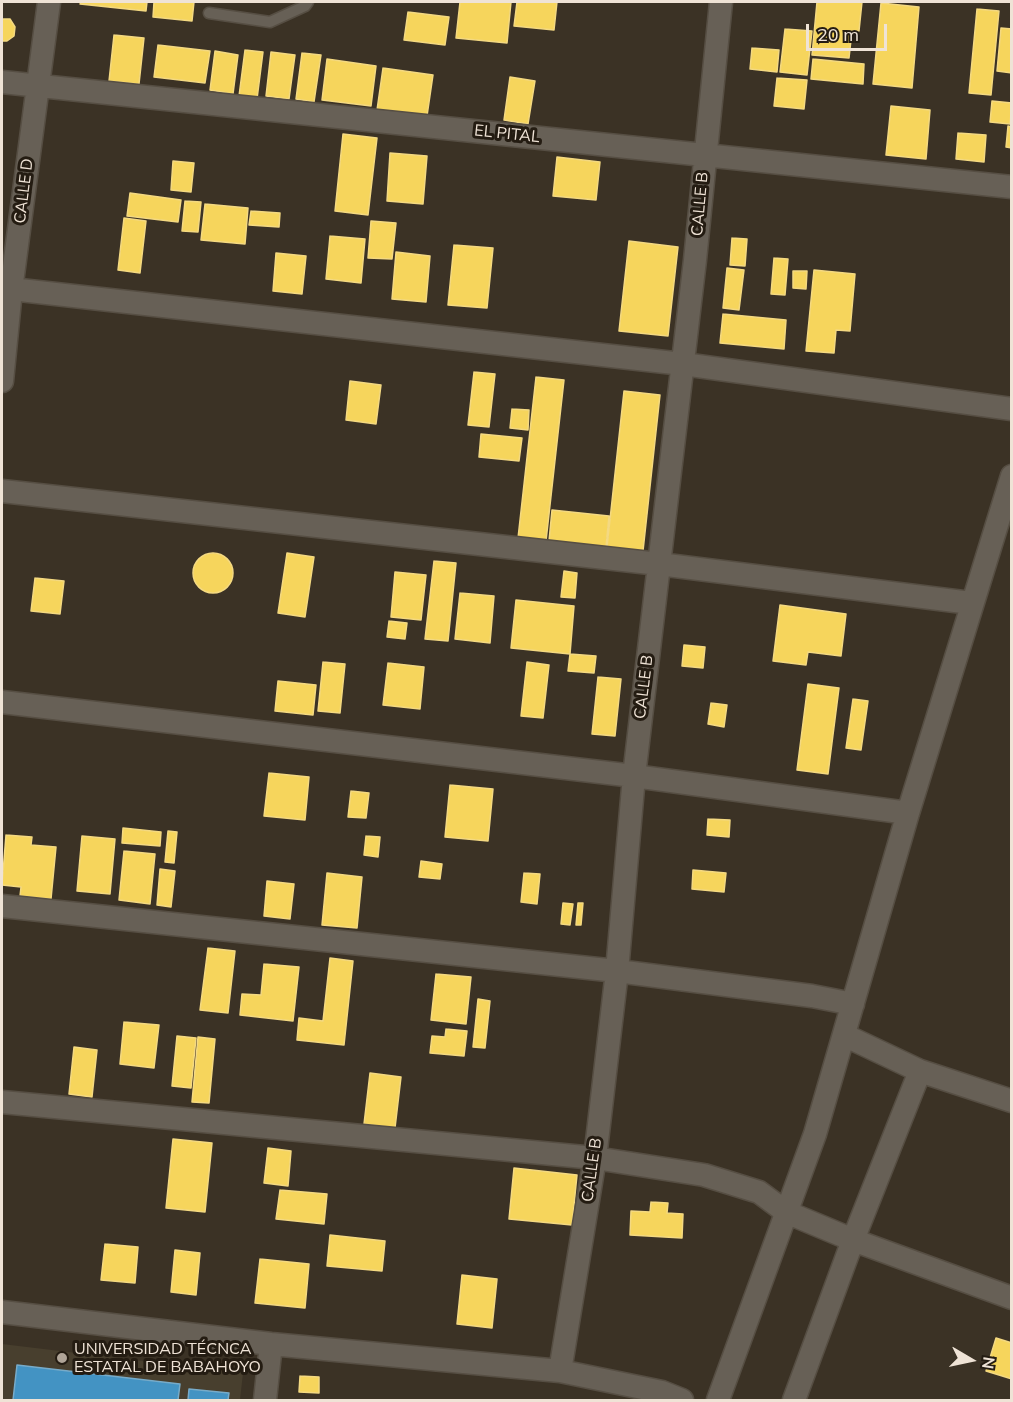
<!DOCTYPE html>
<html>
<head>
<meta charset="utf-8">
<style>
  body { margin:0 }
  #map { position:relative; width:1013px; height:1402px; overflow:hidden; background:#3b3225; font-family:Mulish,sans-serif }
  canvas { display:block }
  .frame { position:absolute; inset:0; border:3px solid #efe3d6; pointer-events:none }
  .north { position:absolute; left:941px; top:1330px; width:60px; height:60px; -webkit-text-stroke:4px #241c12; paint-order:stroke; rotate:99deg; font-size:16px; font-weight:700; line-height:24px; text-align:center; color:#efe3d6 }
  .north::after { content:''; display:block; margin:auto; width:21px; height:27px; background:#efe3d6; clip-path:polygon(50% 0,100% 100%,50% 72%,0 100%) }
  .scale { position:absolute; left:806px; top:24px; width:81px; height:27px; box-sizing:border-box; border:3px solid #efe3d6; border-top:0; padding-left:8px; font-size:18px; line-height:21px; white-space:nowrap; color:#efe3d6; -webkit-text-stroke:4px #241c12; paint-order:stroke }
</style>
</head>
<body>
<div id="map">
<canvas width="1013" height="1402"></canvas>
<div class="frame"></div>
<div class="north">N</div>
<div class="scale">20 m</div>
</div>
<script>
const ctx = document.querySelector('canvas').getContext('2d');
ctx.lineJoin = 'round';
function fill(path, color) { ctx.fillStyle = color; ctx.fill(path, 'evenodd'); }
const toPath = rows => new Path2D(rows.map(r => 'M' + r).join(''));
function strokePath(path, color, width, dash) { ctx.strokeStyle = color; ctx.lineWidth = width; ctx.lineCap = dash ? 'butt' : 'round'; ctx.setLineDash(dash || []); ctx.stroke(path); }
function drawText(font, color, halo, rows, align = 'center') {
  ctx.font = font + ' Mulish,sans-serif'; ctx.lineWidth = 6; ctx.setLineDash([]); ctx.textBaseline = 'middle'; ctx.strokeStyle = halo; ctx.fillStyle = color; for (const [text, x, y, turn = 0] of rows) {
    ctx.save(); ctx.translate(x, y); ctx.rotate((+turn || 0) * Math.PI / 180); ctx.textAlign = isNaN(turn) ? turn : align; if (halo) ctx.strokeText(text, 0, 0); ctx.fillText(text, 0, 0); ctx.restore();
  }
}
fill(toPath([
  [2,1344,243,1373,240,1400,2,1400]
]), '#483f2e');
const homes = toPath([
  [81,2,147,2,146,11,80,4,81,2],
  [154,2,194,2,192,21,153,17,154,2],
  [460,2,511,2,507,43,456,38,460,2],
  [517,2,557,2,554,30,514,26,517,2],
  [817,2,862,2,859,31,852,31,849,58,812,55,817,2],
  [881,3,919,7,912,88,873,84,881,3],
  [977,9,999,11,991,95,969,93,977,9],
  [408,12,449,17,445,45,404,40,408,12],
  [2,19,10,19,15,27,14,36,7,41,2,41,2,19],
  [1001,28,1012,29,1012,73,997,71,1001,28],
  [785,29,812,31,807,75,780,72,785,29],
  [114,35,144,38,139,84,109,81,114,35],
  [158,45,210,51,205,83,154,77,158,45],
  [752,48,779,50,777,72,750,69,752,48],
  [245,50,263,52,257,99,239,96,245,50],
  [215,51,238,55,233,94,210,90,215,51],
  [271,52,295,55,289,99,266,96,271,52],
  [302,53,321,55,314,102,296,99,302,53],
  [327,59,376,66,371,106,322,100,327,59],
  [813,59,864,64,863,84,811,79,813,59],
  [383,68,433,75,427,116,377,110,383,68],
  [510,77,535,81,528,124,504,120,510,77],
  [777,78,807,80,804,109,774,106,777,78],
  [992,101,1012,103,1010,124,990,122,992,101],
  [891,106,930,110,926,159,886,155,891,106],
  [1008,126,1012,127,1012,148,1006,147,1008,126],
  [958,133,986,135,984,162,956,159,958,133],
  [343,134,377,138,368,215,335,211,343,134],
  [390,153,427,156,423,204,387,201,390,153],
  [557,157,600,162,596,200,553,196,557,157],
  [173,161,194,163,191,192,171,190,173,161],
  [130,193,181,200,178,222,127,216,130,193],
  [185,201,201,202,198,232,182,231,185,201],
  [205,204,248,208,245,244,201,240,205,204],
  [251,211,280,213,279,227,249,225,251,211],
  [124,218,146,221,140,273,118,270,124,218],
  [371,221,396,223,392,259,368,258,371,221],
  [330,236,365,239,361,283,326,279,330,236],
  [732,238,747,239,745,266,730,265,732,238],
  [629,241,678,247,668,336,619,331,629,241],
  [454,245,493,248,487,308,448,305,454,245],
  [396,252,430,256,426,302,392,299,396,252],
  [276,253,306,256,302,294,273,291,276,253],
  [774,258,788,259,785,295,771,294,774,258],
  [727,268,744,270,739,310,723,308,727,268],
  [814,270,855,274,850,331,836,330,834,353,806,351,814,270],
  [793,271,807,271,806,289,793,288,793,271],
  [723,314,786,320,784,349,720,343,723,314],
  [474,372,495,374,489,427,468,425,474,372],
  [536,377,564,380,546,541,518,538,536,377],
  [350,381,381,385,376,424,346,420,350,381],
  [624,391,660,395,643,551,607,547,624,391],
  [512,409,529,410,528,430,510,428,512,409],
  [481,434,522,438,519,461,479,457,481,434],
  [552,510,609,516,606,547,549,541,552,510],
  '193 573a20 20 0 1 1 40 0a20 20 0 1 1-40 0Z',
  [287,553,314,557,305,617,278,613,287,553],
  [434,561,456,563,448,641,425,639,434,561],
  [564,571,577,573,575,598,561,597,564,571],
  [395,572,426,575,421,620,391,617,395,572],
  [35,578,64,581,60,614,31,611,35,578],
  [460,593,494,596,490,643,455,639,460,593],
  [516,600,574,606,570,654,511,648,516,600],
  [780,605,846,614,841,656,808,652,806,665,773,661,780,605],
  [389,621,407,623,405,639,387,637,389,621],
  [684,645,705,647,703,668,682,666,684,645],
  [570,654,596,656,594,673,568,671,570,654],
  [323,662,345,664,340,713,318,711,323,662],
  [527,662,549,665,543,718,521,716,527,662],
  [388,663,424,667,420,709,383,705,388,663],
  [598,677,621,679,615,736,592,734,598,677],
  [278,681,316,685,313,715,275,711,278,681],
  [808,684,839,688,828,774,797,770,808,684],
  [853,699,868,701,861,750,846,748,853,699],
  [711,703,727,705,724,727,708,724,711,703],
  [269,773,309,777,305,820,264,816,269,773],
  [450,785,493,789,488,841,445,837,450,785],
  [351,791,369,793,366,818,348,817,351,791],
  [708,819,730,820,729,837,707,835,708,819],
  [123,828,161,832,160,846,122,843,123,828],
  [168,831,177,832,174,863,165,862,168,831],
  [6,835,32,837,31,845,56,847,51,899,20,896,21,887,2,885,6,835],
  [82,836,115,839,110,894,77,891,82,836],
  [366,836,380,837,378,857,364,855,366,836],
  [124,851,155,854,150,904,119,900,124,851],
  [421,861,442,864,440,879,419,877,421,861],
  [160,869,175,871,171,907,157,905,160,869],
  [693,870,726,873,724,892,692,889,693,870],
  [327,873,362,877,357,928,322,925,327,873],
  [524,873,540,874,537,904,521,902,524,873],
  [267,881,294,884,290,919,264,916,267,881],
  [563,903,573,904,570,925,561,924,563,903],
  [578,903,583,903,581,925,576,925,578,903],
  [208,948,235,951,228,1013,200,1010,208,948],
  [330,958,353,961,344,1045,297,1040,299,1018,323,1021,330,958],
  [264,964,299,967,293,1021,240,1015,242,994,261,995,264,964],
  [436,974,471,977,466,1024,431,1020,436,974],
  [478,999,490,1001,485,1048,473,1047,478,999],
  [124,1022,159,1025,154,1068,120,1064,124,1022],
  [446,1029,467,1031,464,1056,430,1053,432,1036,445,1037,446,1029],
  [177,1036,196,1038,191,1088,172,1086,177,1036],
  [198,1037,215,1039,209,1103,192,1102,198,1037],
  [74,1047,97,1050,92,1097,69,1094,74,1047],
  [370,1073,401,1077,395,1128,364,1124,370,1073],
  [173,1139,212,1143,205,1212,166,1208,173,1139],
  [268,1148,291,1151,288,1186,264,1183,268,1148],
  [514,1168,577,1175,572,1225,509,1219,514,1168],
  [280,1190,327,1194,324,1224,276,1219,280,1190],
  [651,1202,668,1203,667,1213,683,1214,682,1238,630,1235,631,1211,650,1212,651,1202],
  [330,1235,385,1241,382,1271,327,1266,330,1235],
  [105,1244,138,1247,135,1283,101,1280,105,1244],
  [175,1250,200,1253,196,1295,171,1292,175,1250],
  [260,1259,309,1264,305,1308,255,1303,260,1259],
  [462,1275,497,1279,492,1328,457,1324,462,1275],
  [996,1338,1012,1343,1012,1379,986,1371,996,1338],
  [300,1376,319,1377,319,1393,299,1392,300,1376]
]);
fill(homes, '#f6d55c');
strokePath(homes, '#f4d981', 1.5);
const schools = toPath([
  [17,1365,180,1384,178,1400,13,1400,17,1365],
  [189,1389,229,1393,228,1400,188,1400,189,1389]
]);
fill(schools, '#4393c3');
strokePath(schools, '#77abc9', 1.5);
const lane = toPath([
  [209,13,270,22,305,6,308,2]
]);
const street = toPath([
  [2,82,1012,187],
  [2,288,683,364,1012,409],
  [2,381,11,290,49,2],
  [2,491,659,564,971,603],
  [2,702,634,776,908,813],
  [2,906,617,971,812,996,853,1004],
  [844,1035,920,1071],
  [2,1102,595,1158,704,1175,759,1192,786,1212,853,1240,1012,1298],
  [2,1312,271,1344,560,1371,662,1392,682,1400],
  [560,1371,595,1158,617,971,634,776,695,260,721,2],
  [265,1400,271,1344],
  [718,1400,815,1134,908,813,1012,476],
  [794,1400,853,1240,920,1071,1012,1101]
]);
strokePath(lane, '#564e43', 13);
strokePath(street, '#564e43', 25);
strokePath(lane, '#676056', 10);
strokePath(street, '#676056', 22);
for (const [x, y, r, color] of [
  [62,1358,6,"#b0a598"]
]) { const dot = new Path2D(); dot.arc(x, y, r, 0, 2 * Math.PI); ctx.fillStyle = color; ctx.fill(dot); strokePath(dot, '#241c12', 2); }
drawText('16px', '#efe3d6', '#241c12', [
  ["EL PITAL",507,134,6],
  ["CALLE D",24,191,-83],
  ["CALLE B",700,204,-85],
  ["CALLE B",644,687,-83],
  ["CALLE B",592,1170,-82]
]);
drawText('16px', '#efe3d6', '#241c12', [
  ["UNIVERSIDAD TÉCNCA",74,1349],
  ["ESTATAL DE BABAHOYO",74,1367]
], 'left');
</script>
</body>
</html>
